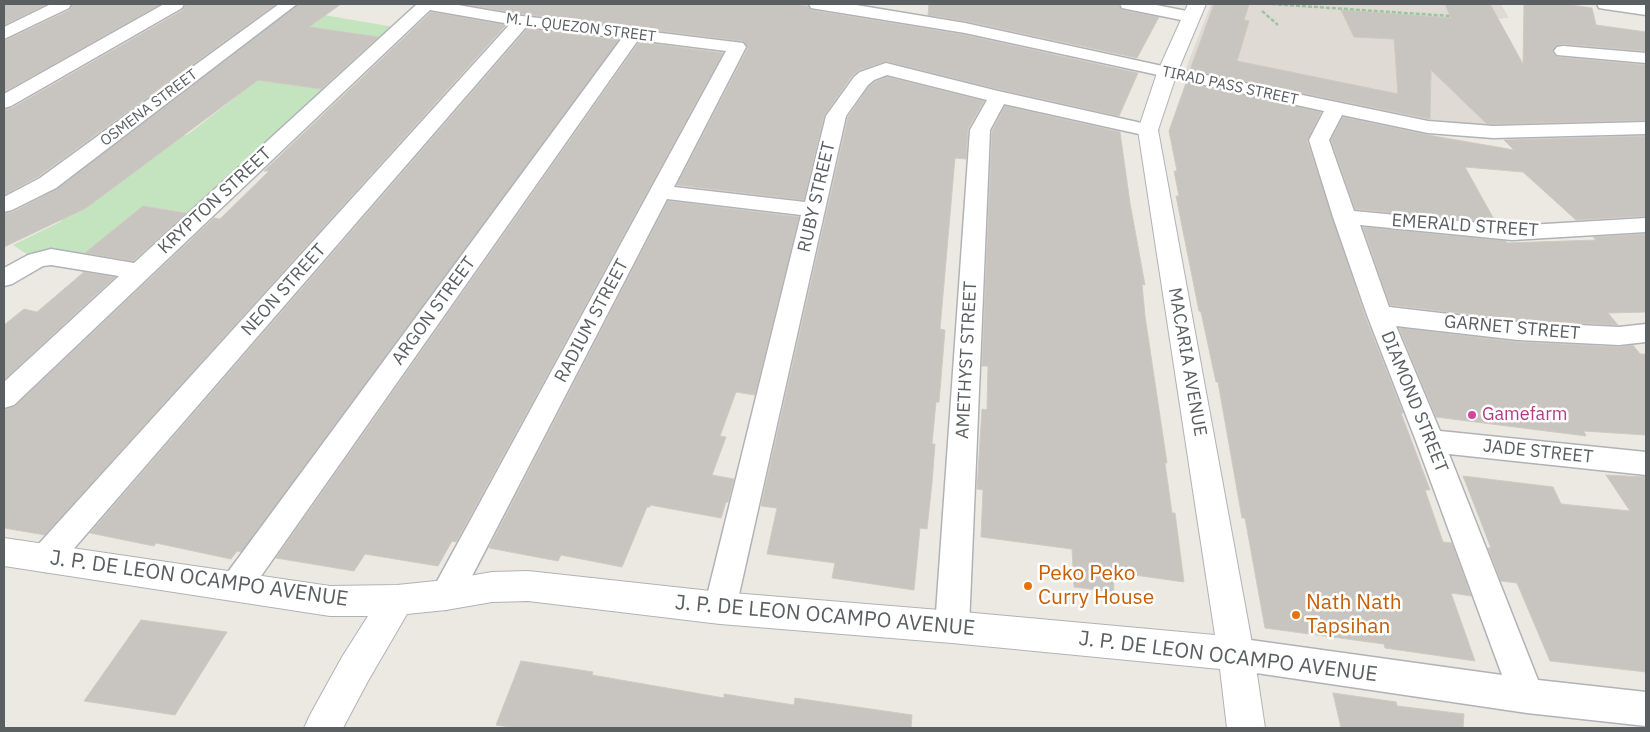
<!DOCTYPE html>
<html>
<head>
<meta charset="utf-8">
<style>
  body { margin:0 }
  #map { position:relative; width:1650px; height:732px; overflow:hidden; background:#ece9e2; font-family:"IBM Plex Sans",sans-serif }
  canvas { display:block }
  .frame { position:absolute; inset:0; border:5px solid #5a5f62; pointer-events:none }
</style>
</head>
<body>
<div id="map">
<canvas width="1650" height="732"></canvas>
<div class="frame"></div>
</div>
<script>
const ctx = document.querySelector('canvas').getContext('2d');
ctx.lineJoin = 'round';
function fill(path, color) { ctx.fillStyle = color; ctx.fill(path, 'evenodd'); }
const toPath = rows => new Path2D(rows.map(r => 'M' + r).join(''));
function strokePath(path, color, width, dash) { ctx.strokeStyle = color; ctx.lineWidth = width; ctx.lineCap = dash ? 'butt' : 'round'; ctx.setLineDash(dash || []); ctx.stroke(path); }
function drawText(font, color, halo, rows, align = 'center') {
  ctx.font = font + ' "IBM Plex Sans",sans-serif'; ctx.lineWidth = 5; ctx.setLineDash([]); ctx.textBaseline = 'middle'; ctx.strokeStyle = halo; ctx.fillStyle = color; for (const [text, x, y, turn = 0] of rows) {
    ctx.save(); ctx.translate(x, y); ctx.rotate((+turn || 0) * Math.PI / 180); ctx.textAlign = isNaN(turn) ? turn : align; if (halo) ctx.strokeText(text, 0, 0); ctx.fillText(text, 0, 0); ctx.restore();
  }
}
fill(toPath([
  [1211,4,1501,4,1509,18,1465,21,1515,77,1646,87,1646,121,1467,127,1185,71]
]), '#dfdad3');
fill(toPath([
  [324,15,394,27,140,272,116,267,149,238,184,212,145,206,83,255,36,260,13,245,60,222,68,214,174,137,187,135,236,97,255,71]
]), '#c4e3bf');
const building = toPath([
  [4,4,47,4,4,25,4,4],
  [73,4,161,4,4,92,4,41,70,10,73,4],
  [186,4,276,4,39,176,4,195,4,110,12,108,183,10,186,4],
  [299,4,341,4,309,27,378,37,321,89,258,80,86,208,4,247,4,214,13,212,57,189,299,4],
  [462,4,790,4,808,6,811,10,965,35,1138,73,1119,116,998,89,886,61,859,70,852,76,824,116,804,200,677,185,748,48,743,41,522,14,462,4],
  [929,4,1118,4,1122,10,1159,17,1137,58,965,21,928,15,929,4],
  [1214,4,1249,4,1244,20,1249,21,1237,61,1398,94,1394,39,1354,37,1341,10,1451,18,1445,4,1490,4,1523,64,1524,4,1564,4,1592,8,1596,25,1646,32,1646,51,1563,44,1556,46,1552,52,1557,57,1646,65,1646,120,1487,124,1431,70,1430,119,1190,70,1214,4],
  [431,12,506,25,45,535,4,528,4,410,15,406,214,218,220,219,269,171,264,171,431,12],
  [527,29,619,40,241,552,237,551,231,559,156,543,154,546,90,533,527,29],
  [639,42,723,53,456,542,452,541,438,566,365,554,354,571,276,558,639,42],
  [887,77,984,101,968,129,966,159,955,158,940,329,945,330,939,402,936,402,932,444,935,444,932,483,927,529,920,528,914,590,832,578,835,563,767,554,777,508,761,506,848,117,869,86,875,82,887,77],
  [1186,83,1321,112,1307,141,1365,316,1403,413,1401,413,1430,490,1425,490,1443,542,1452,543,1471,596,1451,593,1475,661,1385,648,1384,644,1265,628,1245,518,1242,518,1218,382,1216,382,1201,312,1199,311,1176,196,1179,196,1174,171,1177,171,1169,131,1186,83],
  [1005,106,1120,132,1130,203,1145,285,1142,284,1145,316,1167,463,1165,463,1172,513,1175,513,1184,582,1113,572,1114,592,1074,587,1072,549,981,537,983,490,977,489,982,409,987,410,988,366,982,366,992,131,1005,106],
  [1343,117,1428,135,1514,150,1504,140,1646,136,1646,216,1576,220,1523,172,1465,167,1496,223,1355,209,1331,140,1343,117],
  [668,201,799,217,755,395,736,392,720,436,726,437,712,475,734,479,728,502,726,502,721,518,650,505,650,507,647,507,622,567,561,555,558,561,489,548,668,201],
  [143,206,186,213,133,261,85,253,143,206],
  [1363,227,1506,241,1507,243,1596,240,1593,237,1646,234,1646,312,1608,313,1618,325,1518,320,1390,305,1363,227],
  [84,272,115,277,4,380,4,325,24,309,37,312,84,272],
  [1399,328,1518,342,1619,347,1633,345,1640,354,1646,354,1646,435,1584,431,1586,436,1436,417,1399,328],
  [1606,475,1646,477,1646,672,1550,661,1517,583,1501,581,1488,548,1491,548,1463,476,1553,487,1561,504,1630,511,1606,475],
  [141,620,227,632,175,715,84,701,141,620],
  [521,661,593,672,592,675,724,698,724,694,794,705,795,698,912,715,911,728,517,728,496,725,521,661],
  [1333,693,1396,702,1397,706,1464,714,1463,728,1341,728,1333,693]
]);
fill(building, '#c8c4bf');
strokePath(building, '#d1c9c1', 1);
const minor = toPath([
  [51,4,71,4,69,8,4,39,4,27,51,4],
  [164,4,184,4,182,8,11,106,4,108,4,94,164,4],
  [279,4,297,4,56,188,12,210,4,212,4,197,40,178,279,4],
  [417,4,452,4,522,16,743,43,746,47,674,187,805,202,826,116,854,77,860,72,886,63,998,91,1155,126,1158,130,1155,134,1148,136,1004,104,990,130,969,627,964,638,952,642,940,638,935,627,970,130,987,100,887,75,874,80,868,85,846,116,736,608,732,619,720,623,708,619,704,608,801,215,667,199,457,605,446,610,435,605,430,595,435,585,726,51,638,40,247,596,236,600,225,596,220,586,225,576,622,38,526,27,57,568,46,572,35,568,30,558,35,548,510,24,430,10,14,405,4,408,4,382,119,276,51,265,43,266,12,284,4,286,4,268,28,255,51,249,134,263,417,4],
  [809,4,850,4,965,23,1167,67,1428,121,1493,126,1646,122,1646,134,1493,138,1428,133,1342,115,1329,140,1354,211,1512,226,1646,218,1646,232,1512,240,1360,225,1389,307,1518,322,1619,327,1646,324,1646,342,1619,345,1518,340,1396,326,1440,431,1646,452,1646,475,1449,454,1538,680,1646,692,1646,726,1527,713,1236,670,1224,665,1219,654,1224,643,1236,638,1502,675,1416,441,1367,315,1333,217,1309,140,1324,111,965,33,817,9,811,8,809,4],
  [1120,4,1151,4,1197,13,1199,17,1197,21,1191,22,1122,8,1120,4],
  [1597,4,1646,5,1646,15,1605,9,1599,8,1597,4],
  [1563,46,1646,53,1646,63,1557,55,1554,51,1557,47,1563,46]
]);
const tertiary = toPath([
  [1188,4,1206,4,1177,73,1158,130,1254,654,1265,728,1227,728,1220,669,952,643,720,624,528,601,492,602,446,610,407,614,368,681,343,728,304,728,310,715,342,657,368,616,330,616,4,566,4,538,330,586,397,585,446,580,492,572,528,571,720,592,952,611,1215,635,1138,130,1157,73,1188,4]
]);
strokePath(minor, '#afb3b7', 3);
strokePath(tertiary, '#afb3b7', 2);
strokePath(toPath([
  [1272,4,1450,16],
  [1262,11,1278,25]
]), '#9ac6a0', 2.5, [4, 2]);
fill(minor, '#fff');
fill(tertiary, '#fff');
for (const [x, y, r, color] of [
  [1472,415,5,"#d1479c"],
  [1028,586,5,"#e8710a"],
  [1296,615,5,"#e8710a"]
]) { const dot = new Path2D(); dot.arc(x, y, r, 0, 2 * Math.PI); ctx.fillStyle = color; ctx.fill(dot); strokePath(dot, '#fff', 2); }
drawText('15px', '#5a5f62', '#fff', [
  ["M. L. QUEZON STREET",581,28,7],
  ["TIRAD PASS STREET",1230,86,12],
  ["OSMENA STREET",149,108,-37]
]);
drawText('18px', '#5a5f62', '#fff', [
  ["RUBY STREET",817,197,-77],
  ["KRYPTON STREET",215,201,-43],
  ["EMERALD STREET",1465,226,4],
  ["NEON STREET",284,290,-48],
  ["ARGON STREET",434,311,-54],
  ["RADIUM STREET",592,321,-62],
  ["GARNET STREET",1512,328,5],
  ["AMETHYST STREET",967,360,-87],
  ["MACARIA AVENUE",1187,362,80],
  ["DIAMOND STREET",1414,402,68],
  ["JADE STREET",1538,452,6]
]);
drawText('18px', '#b23c85', '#fff', [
  ["Gamefarm",1482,415]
], 'left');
drawText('21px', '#c56008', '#fff', [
  ["Peko Peko",1038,574],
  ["Curry House",1038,598],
  ["Nath Nath",1306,603],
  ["Tapsihan",1306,627]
], 'left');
drawText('21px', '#5a5f62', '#fff', [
  ["J. P. DE LEON OCAMPO AVENUE",199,579,8],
  ["J. P. DE LEON OCAMPO AVENUE",825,616,5],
  ["J. P. DE LEON OCAMPO AVENUE",1228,657,7]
]);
</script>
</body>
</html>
